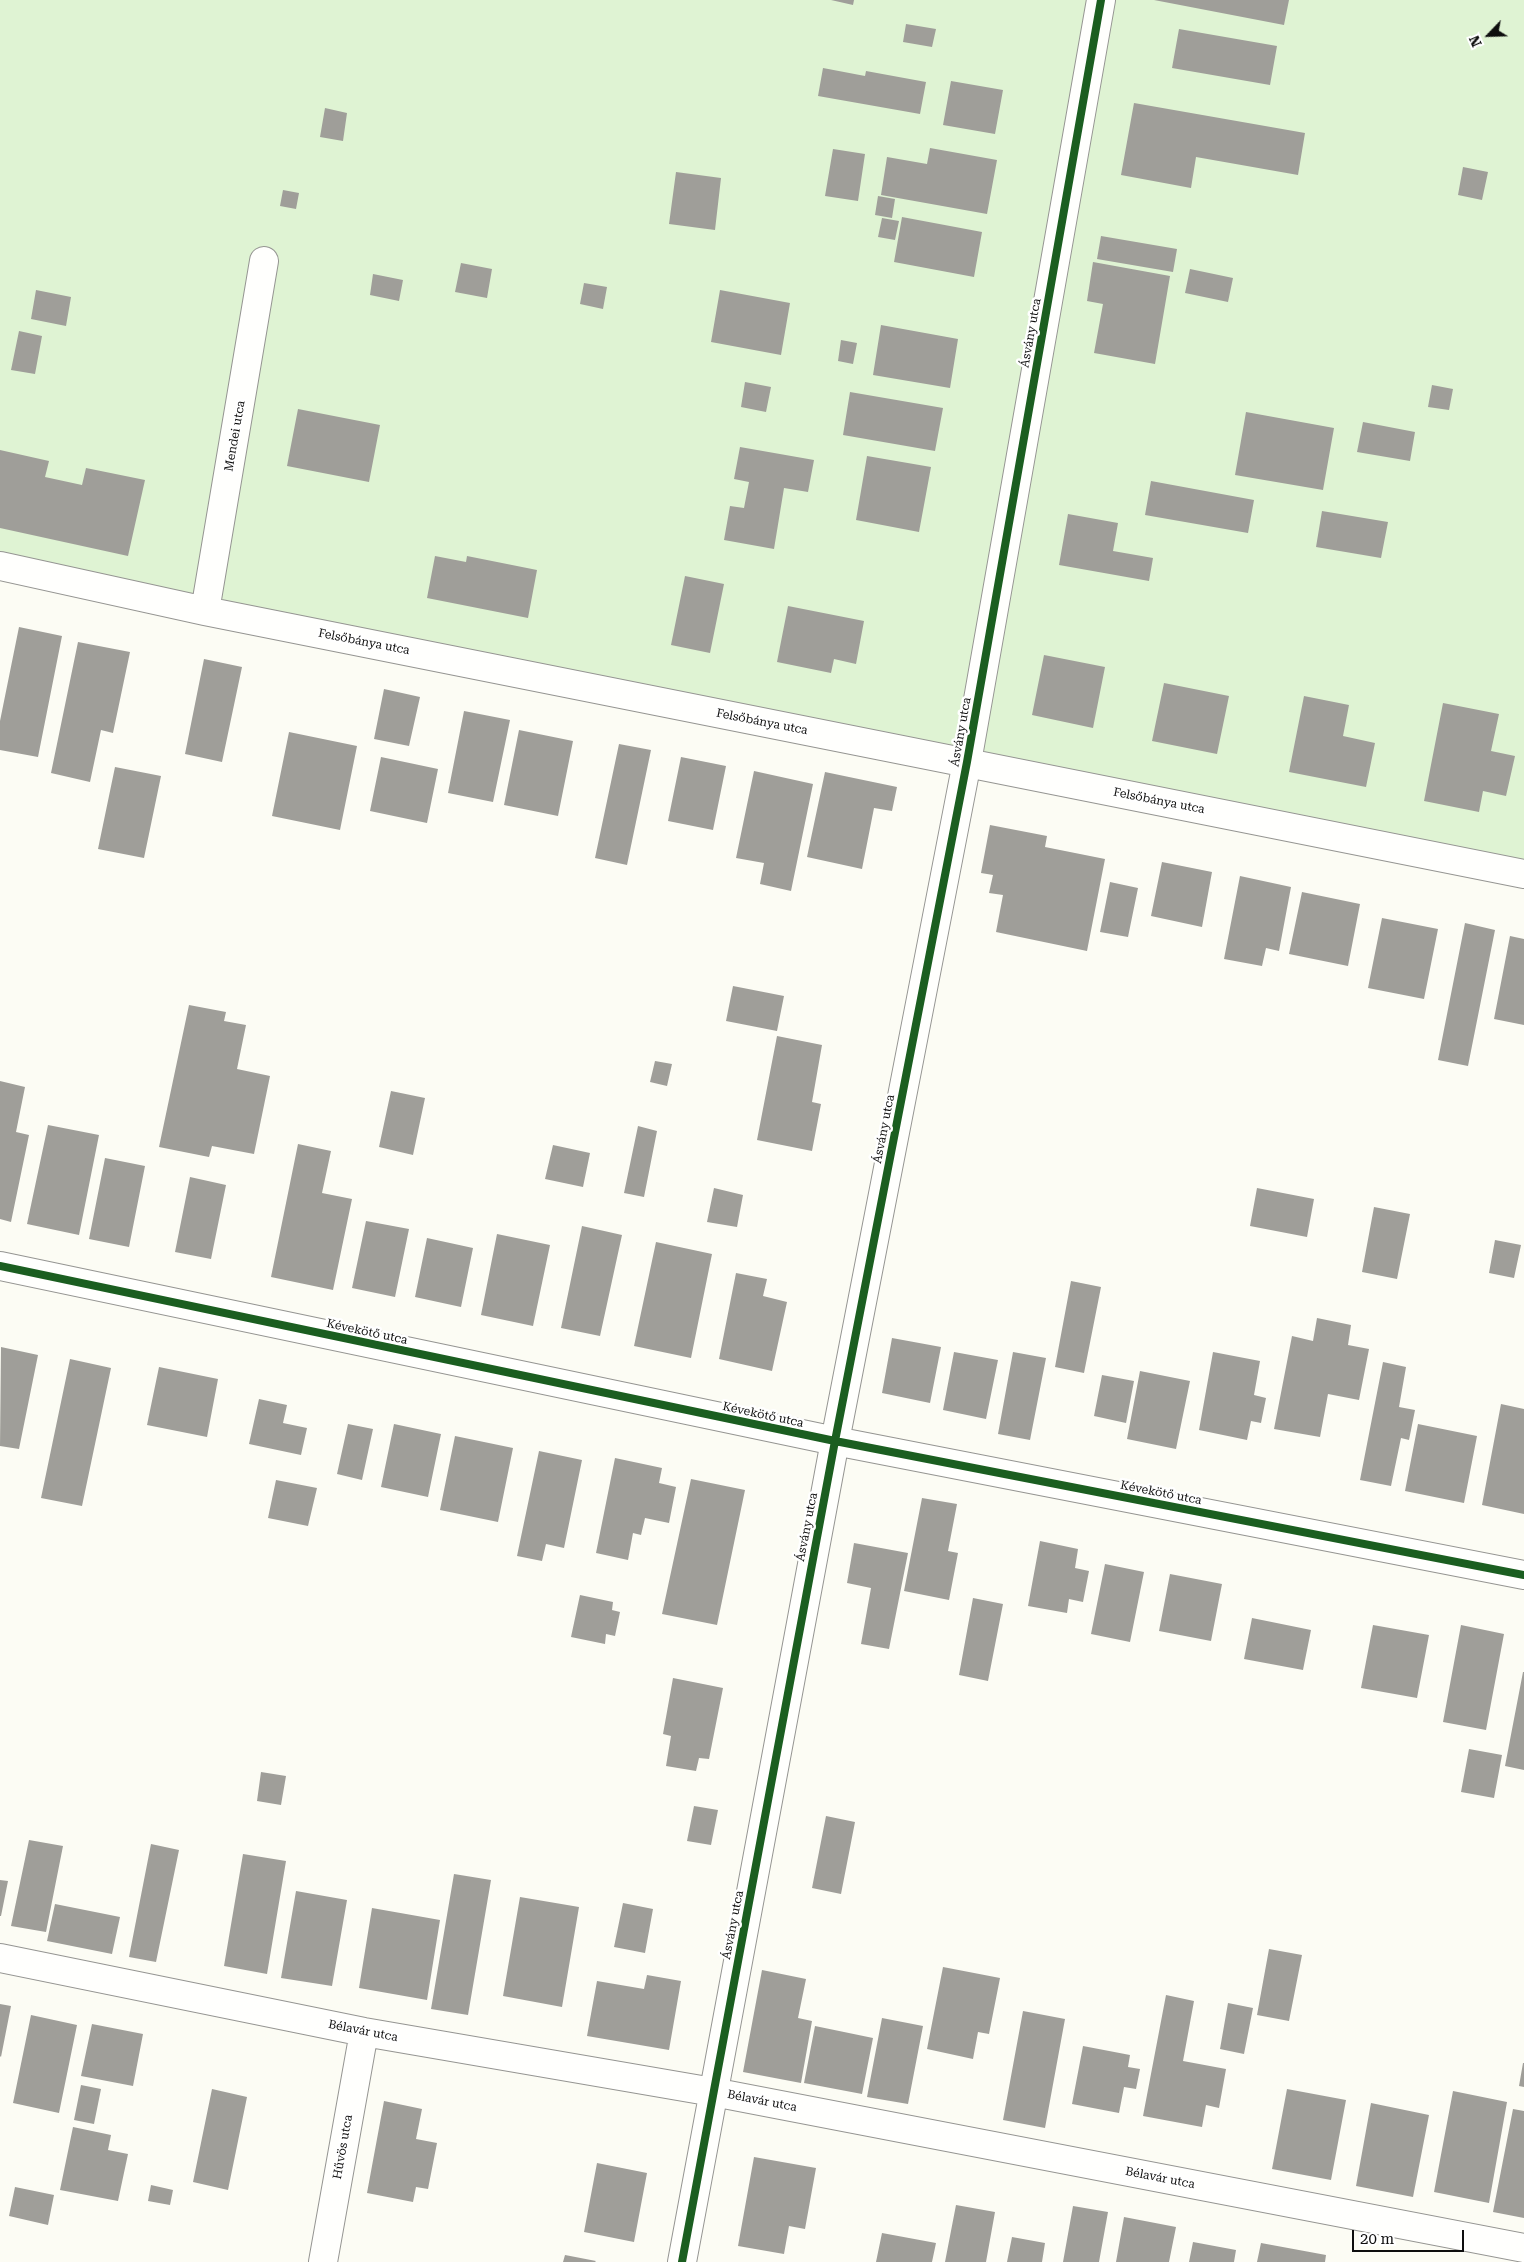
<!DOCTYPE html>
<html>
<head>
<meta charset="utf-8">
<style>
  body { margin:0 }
  #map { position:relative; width:1524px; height:2262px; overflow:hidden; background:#fcfcf4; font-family:"Roboto Serif",serif }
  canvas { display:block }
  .north { position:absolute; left:1464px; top:10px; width:50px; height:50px; -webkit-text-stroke:4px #fff; paint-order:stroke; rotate:246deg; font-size:14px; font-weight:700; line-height:20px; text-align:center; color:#0e0e0e }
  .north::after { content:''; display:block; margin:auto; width:18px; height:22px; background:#0e0e0e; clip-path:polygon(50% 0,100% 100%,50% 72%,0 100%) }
  .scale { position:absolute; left:1352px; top:2230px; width:112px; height:22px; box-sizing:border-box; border:2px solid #0e0e0e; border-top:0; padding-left:6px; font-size:15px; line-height:18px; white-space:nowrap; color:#0e0e0e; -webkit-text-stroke:4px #fff; paint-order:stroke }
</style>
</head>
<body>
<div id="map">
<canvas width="1524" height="2262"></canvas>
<div class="north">N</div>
<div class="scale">20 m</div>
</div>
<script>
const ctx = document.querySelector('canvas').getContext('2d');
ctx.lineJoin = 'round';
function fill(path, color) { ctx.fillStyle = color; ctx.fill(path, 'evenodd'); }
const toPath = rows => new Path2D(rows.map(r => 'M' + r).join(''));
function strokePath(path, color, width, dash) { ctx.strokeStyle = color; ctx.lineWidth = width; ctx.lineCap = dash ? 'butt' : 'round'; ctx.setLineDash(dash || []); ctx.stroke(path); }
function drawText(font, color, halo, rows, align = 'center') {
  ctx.font = font + ' "Roboto Serif",serif'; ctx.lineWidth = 5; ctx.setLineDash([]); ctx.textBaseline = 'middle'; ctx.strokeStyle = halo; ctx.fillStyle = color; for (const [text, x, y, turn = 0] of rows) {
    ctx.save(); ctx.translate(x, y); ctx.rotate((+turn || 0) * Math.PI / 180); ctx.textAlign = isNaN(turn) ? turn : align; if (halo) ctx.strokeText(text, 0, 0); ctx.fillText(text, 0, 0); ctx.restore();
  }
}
fill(toPath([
  [0,0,1524,0,1524,874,0,566]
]), '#dff3d3');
fill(toPath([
  [831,0,854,0,853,5],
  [1154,0,1289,0,1284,25],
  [906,24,936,29,932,47,903,42],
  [1179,29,1277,46,1270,85,1172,68],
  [823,68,865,76,866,71,926,82,920,114,818,96],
  [951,81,1003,90,995,134,943,125],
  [1134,103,1305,133,1298,175,1196,157,1191,188,1121,175],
  [325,108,347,113,343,141,320,137],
  [930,148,997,160,987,214,881,195,887,157,927,164],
  [833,149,865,154,858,201,825,196],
  [1463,167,1488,172,1482,200,1458,195],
  [676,172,721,178,715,230,669,224],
  [283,190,299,193,296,209,280,206],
  [878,196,895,199,892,218,875,215],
  [902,217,982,232,974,277,894,262],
  [882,218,899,221,895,240,878,237],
  [1101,236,1177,249,1173,272,1097,259],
  [1093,262,1170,276,1155,364,1094,353,1103,304,1087,301],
  [461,263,492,269,487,298,455,292],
  [1190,269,1233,278,1228,302,1185,293],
  [373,274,403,280,399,301,370,295],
  [584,283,607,287,603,309,580,304],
  [36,290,71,297,66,326,31,319],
  [720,290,790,303,781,355,711,342],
  [881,325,958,339,950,388,873,375],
  [19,331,42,336,35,374,11,370],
  [841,340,857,343,853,364,838,361],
  [745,382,771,387,766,412,741,407],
  [1432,385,1453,389,1449,410,1428,407],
  [850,392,943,408,935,451,843,435],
  [298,409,380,425,369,482,287,466],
  [1246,412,1334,428,1323,490,1235,475],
  [1363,422,1415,432,1410,461,1357,452],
  [740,447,814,460,808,492,784,488,774,549,724,540,730,506,744,508,749,482,734,479],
  [0,450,49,461,45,477,82,485,86,468,145,480,128,556,0,528],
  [867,456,931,467,919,532,856,520],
  [1151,481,1254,500,1248,533,1145,515],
  [1322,511,1388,522,1381,558,1316,547],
  [1068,514,1118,523,1113,551,1153,558,1149,581,1059,565],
  [435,556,466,562,467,556,537,570,528,618,427,598],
  [685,576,724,584,710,653,671,645],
  [788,606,864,621,856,664,834,659,831,673,777,662],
  [19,627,62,636,38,757,0,750,0,721],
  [78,642,130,652,113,733,101,730,90,782,51,773],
  [1044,655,1105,667,1093,728,1032,715],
  [204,659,242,667,222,762,185,754],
  [1164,683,1229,696,1217,754,1152,741],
  [384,689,420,697,409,746,374,739],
  [1304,696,1349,705,1343,736,1375,743,1366,787,1289,772],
  [1443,703,1499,714,1491,751,1515,756,1506,796,1483,791,1479,812,1424,801],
  [464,711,510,720,493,802,448,793],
  [519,730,573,741,558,816,504,805],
  [289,732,357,746,340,830,272,816],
  [619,744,651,750,627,865,595,858],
  [381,757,438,769,427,823,370,811],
  [681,757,726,766,713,830,668,821],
  [115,767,161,776,144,858,98,849],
  [754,771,813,784,791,891,760,884,764,863,736,858],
  [825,772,897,787,892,811,874,808,862,869,807,857],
  [990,825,1047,836,1045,847,1105,859,1087,951,996,932,1003,895,989,893,993,875,981,873],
  [1162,862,1212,872,1202,927,1151,916],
  [1240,876,1291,887,1279,951,1266,948,1262,966,1224,959],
  [1110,882,1138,888,1128,937,1100,932],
  [1302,892,1360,904,1348,966,1289,954],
  [1382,918,1438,929,1424,999,1368,988],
  [1465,923,1495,930,1468,1066,1438,1060],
  [1510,936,1524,939,1524,1025,1494,1019],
  [733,986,784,996,777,1031,726,1021],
  [189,1005,226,1012,224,1021,246,1025,237,1069,270,1076,254,1154,212,1146,209,1157,159,1147],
  [777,1036,822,1045,812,1102,821,1104,812,1151,757,1140],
  [655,1061,672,1064,667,1086,650,1082],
  [0,1081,25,1087,16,1132,29,1135,11,1222,0,1219],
  [391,1091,425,1098,413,1155,379,1147],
  [48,1125,99,1135,79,1235,27,1224],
  [638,1126,657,1131,644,1197,624,1193],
  [298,1144,331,1151,322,1193,352,1199,333,1290,271,1277],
  [553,1145,590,1153,583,1187,545,1179],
  [105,1158,145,1166,129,1247,89,1239],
  [190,1177,226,1185,211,1259,175,1252],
  [714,1188,743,1195,737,1227,707,1222],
  [1257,1188,1314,1199,1307,1237,1250,1226],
  [1374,1207,1410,1214,1397,1279,1362,1272],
  [366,1221,409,1229,395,1297,352,1288],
  [582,1226,622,1235,600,1336,561,1328],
  [497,1234,550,1245,533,1326,481,1315],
  [427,1238,473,1248,461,1307,415,1297],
  [1495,1240,1521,1245,1514,1278,1489,1273],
  [656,1242,712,1254,691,1358,634,1346],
  [736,1273,767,1279,763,1296,787,1302,772,1371,719,1359],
  [1071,1281,1101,1287,1084,1373,1055,1367],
  [1317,1318,1351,1325,1348,1345,1369,1349,1359,1400,1328,1394,1320,1437,1274,1429,1292,1336,1313,1341],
  [892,1338,941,1347,930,1403,882,1393],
  [1,1347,38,1355,19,1449,0,1446],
  [954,1352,998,1360,986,1419,943,1410],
  [1013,1352,1046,1358,1030,1440,998,1434],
  [1213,1352,1260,1361,1254,1395,1266,1398,1261,1423,1251,1421,1247,1440,1199,1430],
  [70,1359,111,1368,82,1506,41,1498],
  [1383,1362,1406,1367,1399,1407,1415,1410,1409,1440,1401,1438,1391,1486,1360,1480],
  [159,1367,218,1379,207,1437,147,1425],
  [1140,1371,1190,1381,1176,1449,1127,1439],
  [1102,1375,1134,1381,1126,1423,1094,1416],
  [259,1399,287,1405,283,1423,307,1428,301,1455,249,1444],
  [1501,1404,1524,1409,1524,1514,1482,1505],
  [348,1424,373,1429,362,1480,337,1474],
  [394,1424,441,1434,428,1497,381,1487],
  [1418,1424,1477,1436,1464,1503,1405,1491],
  [455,1436,513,1448,498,1522,440,1510],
  [539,1451,582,1460,564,1548,546,1544,542,1561,517,1556],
  [615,1458,662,1468,659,1483,676,1487,669,1523,645,1518,641,1535,633,1533,628,1560,596,1553],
  [691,1479,745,1490,717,1625,662,1614],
  [276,1480,317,1488,308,1526,268,1518],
  [922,1498,957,1504,948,1551,958,1553,949,1600,904,1591],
  [1040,1541,1078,1549,1075,1568,1089,1571,1083,1602,1069,1599,1067,1613,1028,1606],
  [854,1543,908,1553,889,1649,861,1644,871,1588,847,1583],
  [1105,1564,1144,1572,1130,1642,1091,1634],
  [1170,1574,1222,1584,1211,1641,1159,1631],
  [580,1595,613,1602,612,1610,620,1612,615,1636,606,1634,605,1644,571,1637],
  [973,1598,1003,1604,988,1681,959,1675],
  [1252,1618,1311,1630,1303,1670,1244,1659],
  [1373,1625,1429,1635,1417,1698,1361,1688],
  [1461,1625,1504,1634,1486,1730,1443,1722],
  [1523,1672,1524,1672,1524,1770,1505,1766],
  [673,1678,723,1688,709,1759,699,1758,696,1771,666,1766,671,1736,663,1734],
  [1469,1749,1502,1755,1494,1798,1461,1792],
  [261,1772,286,1776,281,1805,257,1801],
  [694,1806,718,1810,711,1845,687,1841],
  [826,1816,855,1822,841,1894,812,1888],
  [29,1840,63,1846,46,1932,11,1926],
  [151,1844,179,1850,156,1962,129,1957],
  [243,1854,286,1861,267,1974,224,1966],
  [454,1874,491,1880,468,2015,431,2009],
  [0,1880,8,1881,1,1916,0,1916],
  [296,1891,347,1900,332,1986,281,1978],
  [520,1897,579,1907,562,2007,503,1996],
  [623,1903,653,1909,645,1953,614,1947],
  [55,1904,120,1917,112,1954,47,1941],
  [372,1908,440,1920,427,2000,359,1988],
  [1269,1949,1302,1955,1289,2021,1257,2015],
  [943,1967,1000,1978,989,2034,978,2032,973,2059,927,2049],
  [762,1970,806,1979,798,2018,812,2021,801,2083,743,2072],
  [647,1975,681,1981,669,2050,587,2036,597,1981,644,1989],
  [1166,1995,1194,2001,1183,2061,1226,2069,1219,2108,1206,2105,1202,2127,1143,2116],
  [1228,2003,1253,2008,1244,2054,1220,2049],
  [0,2004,11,2006,1,2057,0,2056],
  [1023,2011,1065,2019,1045,2128,1003,2120],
  [31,2015,77,2025,59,2113,13,2103],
  [882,2018,923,2026,908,2104,867,2097],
  [92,2024,143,2034,133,2086,81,2076],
  [815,2026,873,2038,862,2094,804,2083],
  [1083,2046,1130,2055,1128,2067,1140,2069,1136,2089,1124,2087,1119,2113,1072,2104],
  [1523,2063,1524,2063,1524,2087,1519,2086],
  [81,2085,101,2089,94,2124,74,2120],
  [212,2089,247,2097,228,2190,193,2182],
  [1287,2089,1346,2100,1331,2180,1272,2169],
  [1453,2091,1507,2102,1489,2203,1434,2192],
  [384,2101,422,2109,416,2139,437,2143,428,2189,416,2187,413,2202,367,2193],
  [1371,2103,1429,2115,1413,2197,1356,2186],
  [1513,2109,1524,2111,1524,2218,1493,2212],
  [73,2127,111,2135,108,2150,128,2154,118,2201,60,2190],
  [754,2157,816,2168,805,2229,789,2226,784,2254,738,2246],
  [597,2163,647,2173,634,2242,584,2232],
  [151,2185,173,2190,170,2205,148,2201],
  [15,2187,54,2195,48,2225,9,2216],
  [956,2205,995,2212,986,2262,945,2262],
  [1073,2206,1108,2212,1099,2262,1063,2262],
  [1124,2217,1176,2227,1169,2262,1116,2262],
  [882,2233,936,2243,932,2262,876,2262],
  [1012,2237,1045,2243,1042,2262,1007,2262],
  [1193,2242,1236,2250,1234,2262,1189,2262],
  [1261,2243,1326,2255,1325,2262,1257,2262],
  [565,2255,596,2261,595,2262,563,2262]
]), '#9f9e99');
const minor = toPath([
  [0,566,205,611,1524,874],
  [205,611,264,261],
  [0,1266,835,1441,1524,1575],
  [0,1958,364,2032,713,2092,1524,2248],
  [323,2262,364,2032],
  [682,2262,835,1441,967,762,1101,0]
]);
strokePath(minor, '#959592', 30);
strokePath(minor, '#fffffd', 28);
strokePath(toPath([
  [0,1266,835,1441,1524,1575],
  [682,2262,835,1441,967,762,1101,0]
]), '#1b5e20', 8);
drawText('12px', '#0e0e0e', '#fff', [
  ["Ásvány utca",1031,333,-80],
  ["Mendei utca",235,436,-80],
  ["Felsőbánya utca",364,642,11],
  ["Felsőbánya utca",762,722,11],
  ["Ásvány utca",961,732,-80],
  ["Felsőbánya utca",1159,801,11],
  ["Ásvány utca",884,1129,-79],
  ["Kévekötő utca",367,1332,12],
  ["Kévekötő utca",763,1415,12],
  ["Kévekötő utca",1161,1493,11],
  ["Ásvány utca",807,1527,-79],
  ["Ásvány utca",733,1925,-79],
  ["Bélavár utca",363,2031,11],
  ["Bélavár utca",762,2101,11],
  ["Hűvös utca",343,2147,-80],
  ["Bélavár utca",1160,2178,11]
]);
</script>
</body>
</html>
